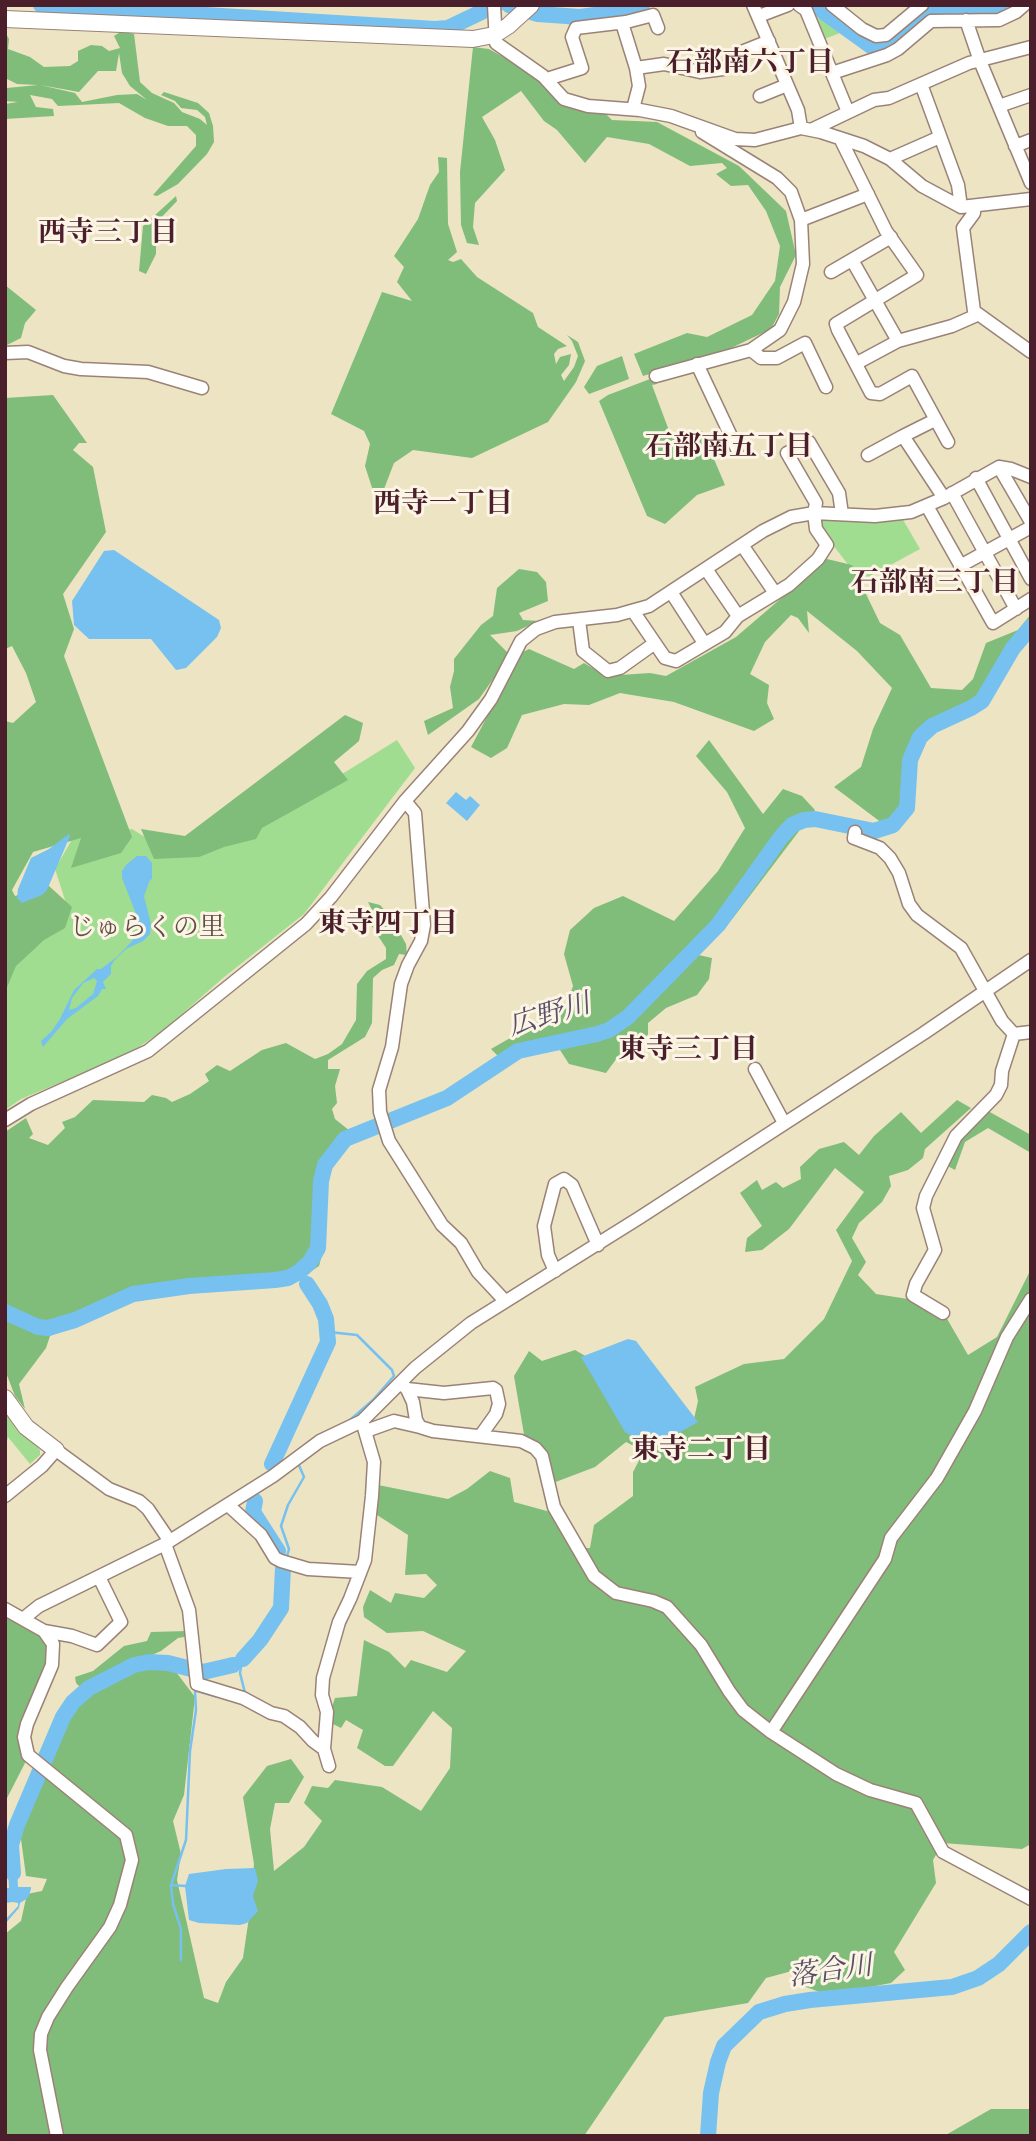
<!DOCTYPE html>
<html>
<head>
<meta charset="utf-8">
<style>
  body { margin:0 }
  #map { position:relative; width:1036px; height:2141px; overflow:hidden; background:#ece4c3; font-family:Vollkorn,serif }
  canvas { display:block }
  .frame { position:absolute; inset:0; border:7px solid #4a1f2b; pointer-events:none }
</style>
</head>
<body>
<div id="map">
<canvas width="1036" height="2141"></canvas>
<div class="frame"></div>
</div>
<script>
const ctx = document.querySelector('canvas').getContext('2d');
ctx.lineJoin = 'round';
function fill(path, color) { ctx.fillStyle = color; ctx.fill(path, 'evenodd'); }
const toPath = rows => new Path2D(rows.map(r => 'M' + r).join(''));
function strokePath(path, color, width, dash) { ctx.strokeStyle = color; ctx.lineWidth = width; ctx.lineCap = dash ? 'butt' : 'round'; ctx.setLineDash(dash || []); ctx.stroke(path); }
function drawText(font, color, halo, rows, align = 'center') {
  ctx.font = font + ' Vollkorn,"Noto Serif JP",serif'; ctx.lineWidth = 6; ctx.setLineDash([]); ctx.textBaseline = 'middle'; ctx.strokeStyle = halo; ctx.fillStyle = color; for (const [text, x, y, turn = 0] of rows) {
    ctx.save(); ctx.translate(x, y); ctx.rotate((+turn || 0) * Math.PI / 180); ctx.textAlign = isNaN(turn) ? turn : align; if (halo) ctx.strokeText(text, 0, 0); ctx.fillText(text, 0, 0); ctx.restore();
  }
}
fill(toPath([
  [824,16,845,31,822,40,814,20],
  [819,517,888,521,902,518,920,549,861,581,818,526],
  [397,740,415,768,304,914,223,978,165,1029,129,1054,21,1099,5,1110,5,950,66,903,55,869,74,836,132,829,158,845,244,835],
  [5,1410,13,1422,40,1450,40,1455,30,1464,8,1437,5,1448]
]), '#a1dd90');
fill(toPath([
  [122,31,134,34,140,82,152,93,174,103,182,112,200,119,207,125,205,117,197,110,181,108,175,101,161,95,164,92,198,103,209,113,213,126,214,142,207,154,178,184,157,196,153,195,196,146,196,135,187,126,168,126,145,118,119,103,58,106,52,99,30,95,36,107,53,109,54,116,5,119,5,104,18,102,5,101,7,88,38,85,17,84,5,78,5,32,9,39,8,49,30,57,44,67,70,66,78,61,78,51,91,45,102,46,109,51,120,48,114,36],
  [119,53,122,73,130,86,147,100,137,94,117,95,82,102,75,93,40,85,79,92,98,71,116,71],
  [473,47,489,49,539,77,564,105,600,108,612,120,657,122,739,166,786,211,796,255,780,287,779,314,771,329,729,349,643,376,634,354,687,333,707,337,752,315,775,281,780,246,766,211,748,185,731,186,716,174,727,168,722,163,690,166,649,144,607,137,585,163,557,130,544,121,521,91,482,117,495,140,505,170,475,203,473,227,479,245,467,243,461,225,460,172],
  [438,157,447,158,448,224,457,252,448,260,453,262,461,259,477,277,533,313,538,327,567,346,558,349,554,354,556,364,560,357,571,354,569,365,561,375,564,381,574,367,578,356,572,341,567,335,578,342,585,361,576,382,548,422,472,458,413,450,394,463,384,489,383,503,376,500,365,466,370,444,364,431,331,414,382,292,412,301,397,282,404,267,394,256,418,219,430,185,439,172],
  [176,196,177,201,156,223,156,254,146,274,139,271,143,226],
  [5,285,36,310,25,323,21,338,5,346],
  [622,356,629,379,589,394,584,387,597,366],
  [650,379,656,381,657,384,652,385,671,436,677,439,702,431,725,485,697,495,665,524,647,516,599,401,608,395],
  [53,395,87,443,79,443,73,450,93,467,106,532,63,594,74,629,64,656,132,837,121,853,71,868,81,838,33,852,12,890,15,896,49,886,72,907,65,928,44,940,16,966,5,992,5,721,13,723,36,702,26,673,12,646,5,649,5,398],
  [827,559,852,565,880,623,900,635,931,688,962,690,973,679,986,643,1018,630,1031,614,1031,624,1006,652,986,689,973,700,920,727,907,753,899,812,882,823,834,787,861,767,873,729,892,688,857,651,807,611,809,633,798,618,791,615,765,642,750,674,769,685,767,703,774,719,754,731,674,702,620,693,589,705,564,704,522,715,507,748,491,758,471,747,521,653,529,649,574,669,584,663,606,676,650,673,666,676,736,637],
  [519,569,537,572,546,582,548,601,519,613,523,620,539,621,517,631,490,635,510,655,479,699,428,735,424,721,453,708,450,687,454,671,454,659,481,625,493,616,497,588],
  [345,715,363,723,359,741,334,762,348,780,262,828,256,839,224,847,199,857,154,859,141,829,185,836],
  [709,740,763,814,783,789,802,796,815,810,733,918,694,954,712,958,709,979,697,995,666,1008,648,1023,648,1034,638,1053,625,1047,606,1073,569,1064,560,1050,526,1052,506,1064,491,1049,566,1006,573,986,564,954,570,930,594,908,623,896,674,921,718,871,745,828,727,792,696,756],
  [368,902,380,905,391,917,406,944,407,955,399,954,394,965,382,970,373,978,372,1023,365,1037,328,1060,328,1069,340,1069,335,1086,337,1103,332,1109,335,1119,350,1131,333,1146,319,1172,313,1206,316,1223,325,1243,319,1266,292,1284,141,1297,50,1336,46,1348,19,1384,25,1409,15,1396,5,1370,5,1132,26,1118,33,1134,29,1138,48,1145,65,1128,62,1122,75,1117,93,1100,144,1102,152,1095,166,1098,172,1102,190,1094,209,1081,205,1074,217,1065,230,1071,262,1050,286,1043,315,1059,328,1054,342,1044,356,1020,357,984,367,971,386,959,386,948,371,925,364,927,360,923,373,912],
  [957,1100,971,1108,925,1149,923,1158,908,1170,889,1176,891,1186,882,1202,859,1223,852,1238,866,1262,858,1275,876,1294,908,1299,946,1317,968,1355,997,1337,1031,1269,1031,1298,1025,1308,1031,1314,1031,1844,1022,1849,943,1843,933,1860,936,1883,894,1952,905,1970,891,1983,828,1995,795,1983,803,1968,766,1978,748,2003,665,2017,584,2136,5,2136,5,1934,21,1921,27,1894,42,1891,47,1879,26,1876,21,1839,28,1804,50,1765,55,1742,71,1710,86,1693,76,1683,75,1677,93,1671,124,1646,147,1641,151,1632,187,1631,184,1637,178,1638,161,1651,138,1661,173,1668,195,1697,184,1795,173,1821,181,1854,177,1880,204,1998,218,2003,226,1982,243,1958,248,1924,254,1864,243,1797,267,1766,291,1759,304,1777,289,1803,275,1803,270,1829,274,1871,304,1847,322,1821,304,1803,312,1786,328,1788,335,1780,382,1787,421,1811,450,1768,452,1728,433,1711,393,1766,385,1766,357,1748,363,1730,346,1720,341,1728,327,1721,335,1698,357,1696,364,1640,389,1652,405,1668,411,1660,447,1672,466,1651,423,1631,387,1633,364,1617,363,1607,370,1590,391,1603,395,1593,424,1598,437,1585,426,1574,405,1575,408,1535,374,1513,378,1485,448,1499,467,1489,490,1471,510,1478,514,1502,554,1513,578,1548,590,1548,594,1525,633,1496,633,1472,644,1451,626,1442,595,1467,553,1483,525,1440,514,1376,529,1351,542,1361,575,1350,694,1419,698,1401,695,1387,744,1364,784,1359,824,1319,852,1261,836,1230,864,1192,835,1168,789,1229,762,1250,745,1252,747,1238,762,1226,740,1193,757,1180,762,1190,776,1182,783,1188,801,1179,800,1167,819,1149,844,1142,859,1155,874,1136,901,1112,921,1133],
  [988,1111,1031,1135,1031,1153,988,1128,965,1142,955,1170,944,1164,954,1134],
  [5,1612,40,1630,52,1646,28,1738,26,1761,5,1802],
  [991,2109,1031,2109,1031,2136,944,2136]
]), '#80bc7a');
fill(toPath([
  [114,550,219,620,221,628,217,637,186,668,176,670,151,639,89,639,74,625,72,601,104,551],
  [456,792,466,800,470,796,480,805,467,821,446,803],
  [69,834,70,836,47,890,42,895,22,903,17,898,18,889,31,858,49,849],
  [137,856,146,856,152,863,152,879,150,880,144,896,151,924,150,934,143,941,126,949,114,961,111,966,111,974,103,982,106,989,102,989,98,996,67,1019,43,1047,41,1041,51,1032,60,1019,74,990,97,969,101,969,117,957,133,940,138,930,136,914,122,878,122,871,126,865],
  [94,978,97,981,93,994,76,1008,69,1010,72,998,79,989,83,983],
  [628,1339,636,1341,698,1422,652,1448,625,1432,581,1357],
  [16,1851,18,1887,31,1887,31,1889,28,1898,20,1903,19,1908,5,1924,5,1920,18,1906,18,1903,13,1902,5,1903,5,1888,9,1888,7,1852],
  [255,1868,258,1881,253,1896,258,1911,247,1923,240,1925,199,1923,189,1920,185,1886,189,1874,226,1869]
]), '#76c1ef');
strokePath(toPath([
  [299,1272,302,1276],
  [329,1332,357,1335,392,1370,394,1376,373,1400,350,1420],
  [287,1556,289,1549,281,1526,288,1505,304,1477,298,1463],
  [245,1693,240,1673,241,1667,256,1649,256,1645],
  [171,1885,185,1886],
  [181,1960,181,1929,173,1904,171,1885,186,1840,190,1751,196,1710,195,1692,197,1691,218,1697]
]), '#76c1ef', 2.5);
strokePath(toPath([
  [41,5,435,29,448,28,496,5],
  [509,5,538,14,580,17,625,11,642,5],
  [814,5,871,46,879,48,893,42,920,15,927,12,995,11,1009,5],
  [5,1312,38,1327,48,1328,75,1320,133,1294,189,1286,275,1280,288,1278,299,1272,310,1262,318,1248,321,1181,325,1165,345,1139,447,1098,518,1051,597,1034,609,1030,628,1017,718,925,781,837,792,825,804,820,815,819,874,831,893,825,907,808,910,760,920,737,932,726,971,708,982,701,1013,648,1031,627],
  [272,1464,328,1342,326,1319,320,1304,307,1284],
  [255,1501,253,1512,278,1551],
  [243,1659,260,1640,281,1608,283,1568],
  [13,1873,11,1845,17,1825,63,1717,73,1702,89,1688,134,1665,149,1662,168,1663,203,1672,233,1665],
  [708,2136,711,2093,718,2062,724,2046,759,2012,785,2004,810,2000,952,1987,978,1978,999,1964,1031,1932]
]), '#76c1ef', 16);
const minor = toPath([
  [494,5,496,43,543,76,564,99,588,106,640,110,671,116,735,139,755,140,801,128,821,132,864,146,890,159,922,186,961,207,1031,199],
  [753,5,798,110,801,128],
  [799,5,806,10,848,112],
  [832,5,862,29,876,36,886,35,922,5],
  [759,16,788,5],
  [966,20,980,61,1031,183],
  [622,23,636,68,639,86,633,109],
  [636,68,664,64,700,72,723,69,744,51,769,41],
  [832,73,887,55,898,49,931,21,999,20,1016,12,1024,5],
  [547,79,582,68,572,37,576,28,626,22,653,15,658,28],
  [921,84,958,185,961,207],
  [760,96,787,85],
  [999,106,1031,95],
  [811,130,874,100,889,98,969,63,1031,47],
  [840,138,886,231,917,275,836,324,838,330,871,393,880,394,912,376,948,442],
  [1015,146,1031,140],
  [890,159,940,137],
  [974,207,974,213,963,228,974,311,1031,352],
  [801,220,868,194],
  [852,260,898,341],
  [831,272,891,237],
  [751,350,761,358,777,358,805,343,826,387],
  [5,353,28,352,64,366,81,369,148,372,202,388],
  [857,363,898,341,952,326,977,315],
  [697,364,737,449],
  [656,376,751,350,780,330,794,302,803,264,801,220,791,192,777,178,702,132],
  [935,420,903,436,944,498],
  [868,455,903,436],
  [999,467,1031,522],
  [976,478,1031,579],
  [952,493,1016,609],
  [927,506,993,623,1031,599],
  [742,545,775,593],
  [960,566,1031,527],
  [706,569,738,616],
  [671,592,704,643],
  [633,611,665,658,676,661,725,632,738,616,789,585,818,559,827,545,816,529,814,513,816,503,787,453,809,442,839,493,842,514],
  [579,620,583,651,608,671,620,668,655,643],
  [405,801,415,813,424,925,421,941,408,965,401,984,392,1047,379,1090,380,1112,389,1141,442,1225,461,1243,478,1272,505,1301],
  [855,832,854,838,880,848,890,858,899,873,909,904,917,915,961,948,1002,1021,1014,1034],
  [1014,1034,1031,1032],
  [755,1069,784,1123],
  [5,1120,31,1104,148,1051,306,924,331,897,405,801,468,731,491,699,521,641,536,629,555,622,617,615,649,606,763,531,791,517,814,513,875,516,911,512,944,498,999,467,1011,469,1031,477],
  [555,1271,548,1255,544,1226,555,1184,564,1179,572,1185,598,1245],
  [943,1313,913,1295,916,1284,935,1250,923,1208,926,1196,956,1136,996,1095,1001,1085,1002,1071,1014,1034],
  [400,1383,407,1389,413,1402,416,1420,420,1427,433,1431,521,1441,535,1448,542,1456,554,1507,594,1576,616,1593,653,1601,667,1607,701,1645,729,1691,743,1710,771,1732,836,1774,870,1790,916,1803,943,1852,1031,1899],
  [407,1389,444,1393,493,1388,496,1390,499,1404,496,1414,481,1435],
  [366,1431,394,1421,420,1427],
  [5,1496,42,1466,56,1450,109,1489,139,1501,148,1509,169,1540],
  [228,1505,261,1535,275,1558,281,1561,308,1569,360,1572],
  [165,1544,189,1610,197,1684,243,1698,271,1713,284,1716,300,1727,313,1741,324,1749],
  [5,1609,44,1631,53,1644,52,1665,27,1724,24,1737,28,1755,126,1835,132,1860,120,1905,110,1927,67,1987,48,2017,41,2034,40,2050,57,2136],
  [24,1618,39,1606,165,1544,273,1476,320,1441,362,1421,415,1368,471,1323,639,1218,924,1033,1031,960],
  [44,1631,72,1636,97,1645,121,1622,99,1577],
  [771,1732,885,1559,891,1538,937,1478,975,1411,1007,1337,1031,1299],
  [329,1766,324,1749,327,1712,322,1695,323,1678,339,1622,350,1599,365,1560,372,1496,374,1462,362,1421]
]);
const major = toPath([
  [5,19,473,39,494,35,508,26,531,5],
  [5,1398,26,1427,56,1450]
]);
strokePath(minor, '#9b8277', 15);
strokePath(major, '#9b8277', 18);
strokePath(minor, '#fff', 12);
strokePath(major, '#fff', 16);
drawText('26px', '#604e44', '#fcf5e5', [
  ["じゅらくの里",147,930]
]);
drawText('bold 28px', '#4a1f2b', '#fcf5e5', [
  ["石部南六丁目",750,66],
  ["西寺三丁目",108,236],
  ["石部南五丁目",729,450],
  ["西寺一丁目",443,507],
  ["石部南三丁目",935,586],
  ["東寺四丁目",388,927],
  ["東寺三丁目",688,1053],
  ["東寺二丁目",701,1453]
]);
drawText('italic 28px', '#575066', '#fcf5e5', [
  ["広野川",550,1018,-17],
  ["落合川",831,1974,-8]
]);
</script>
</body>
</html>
